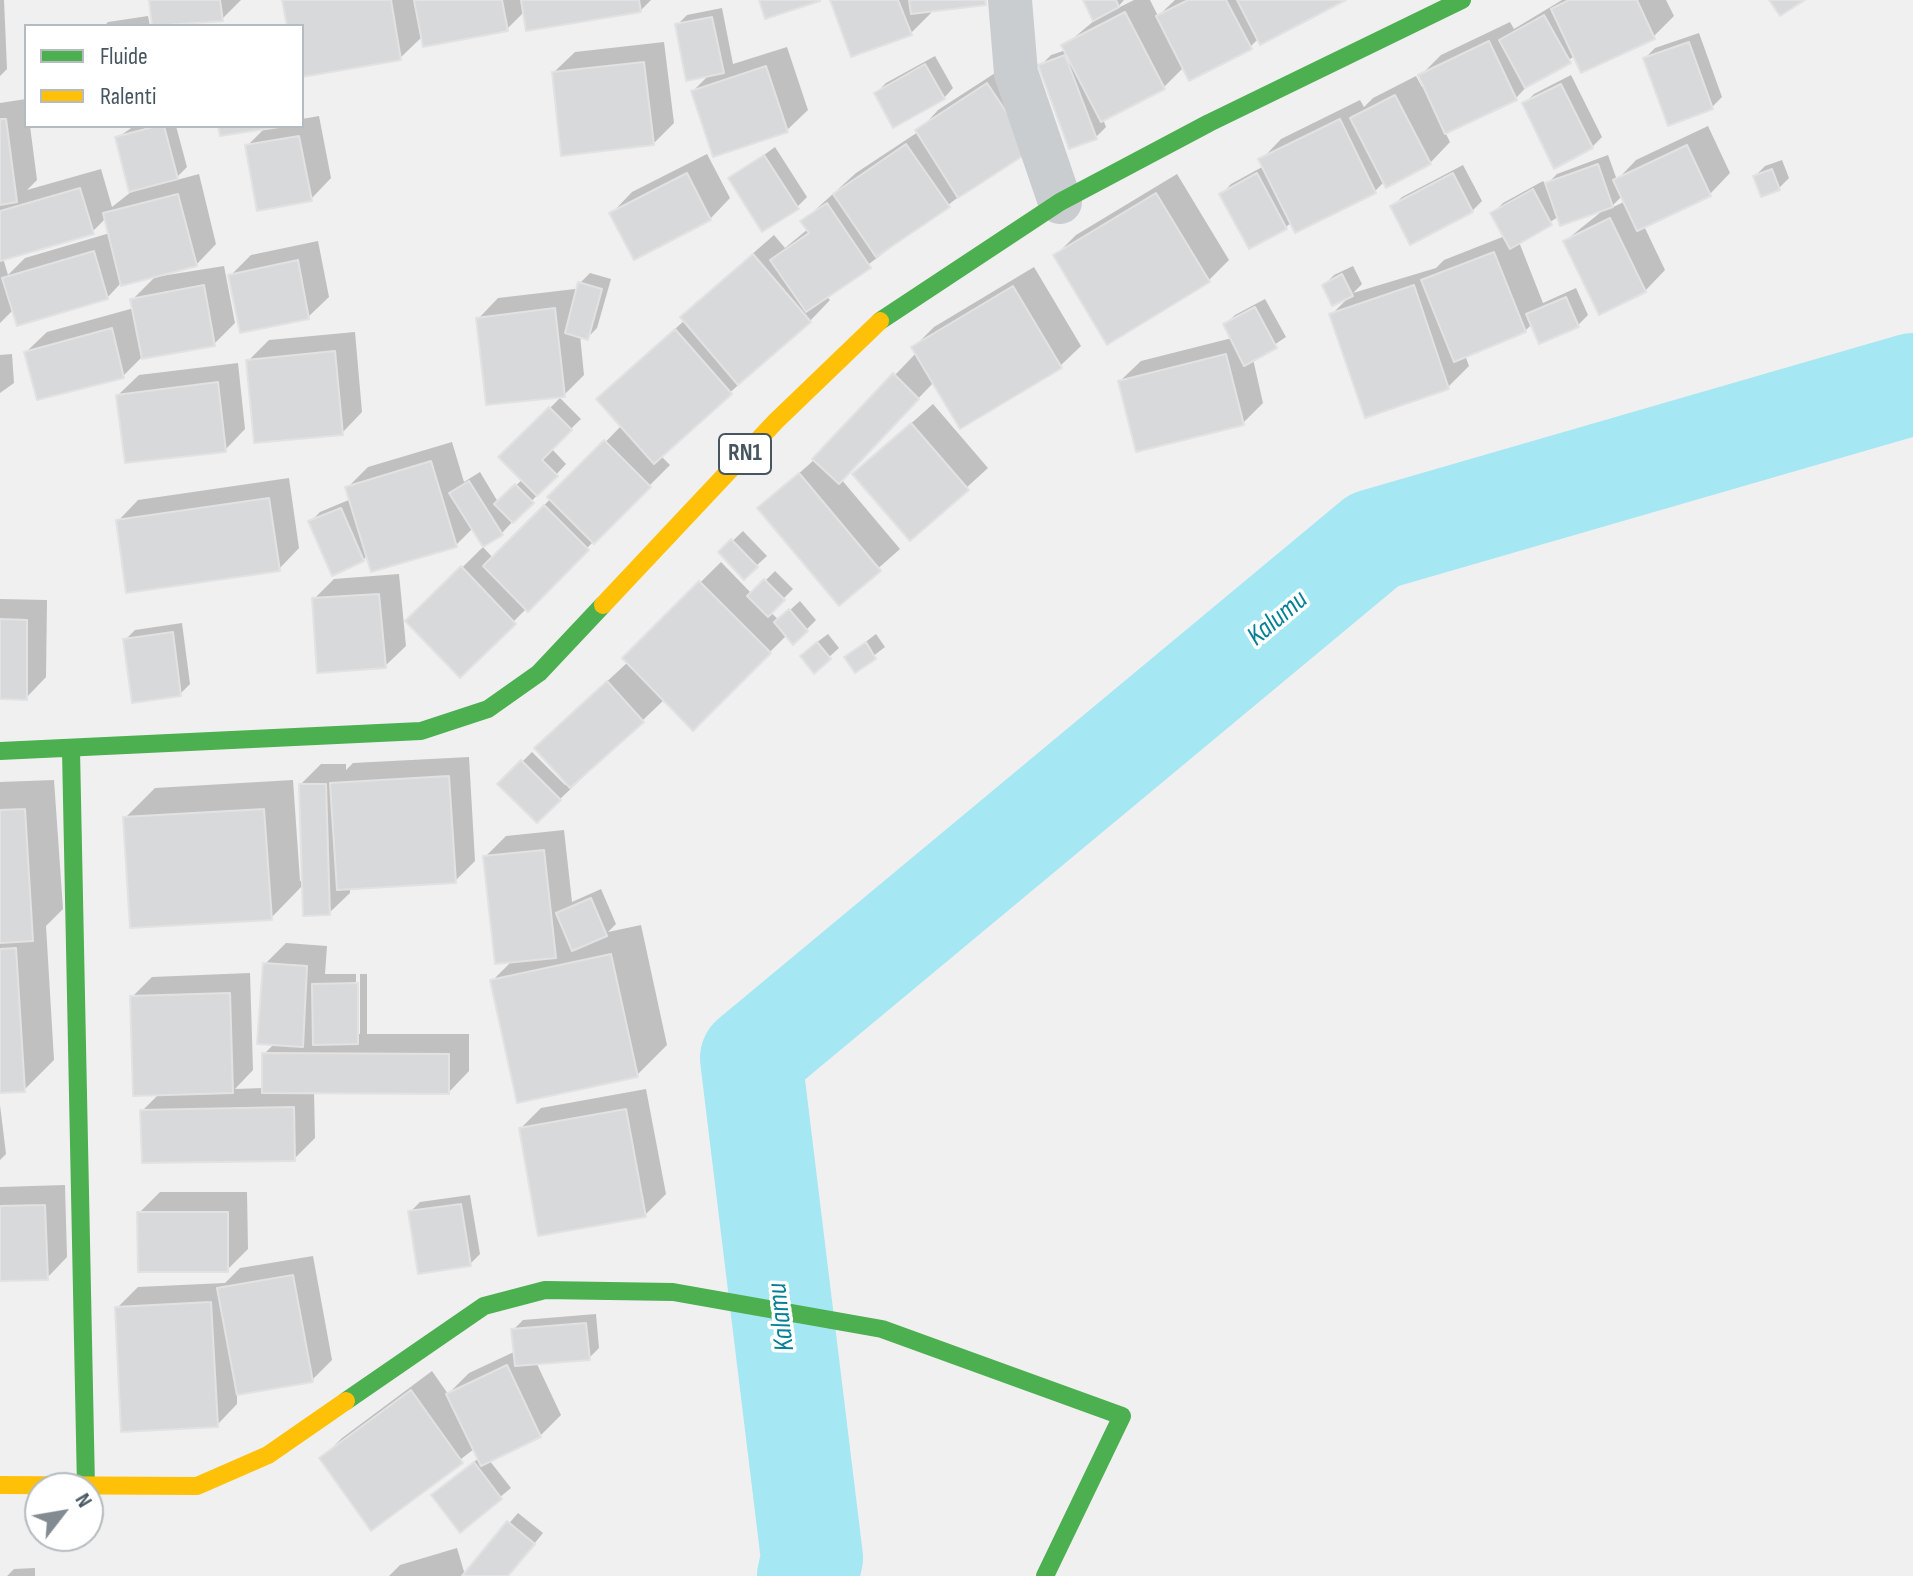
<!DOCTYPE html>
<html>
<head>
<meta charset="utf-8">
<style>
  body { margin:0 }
  #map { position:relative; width:1913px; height:1576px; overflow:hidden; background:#f1f0f0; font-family:"Sofia Sans Condensed",sans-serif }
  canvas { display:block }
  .legend { position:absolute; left:24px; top:24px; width:280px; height:104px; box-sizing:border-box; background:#fff; border:2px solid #b5bbbf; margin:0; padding:10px 14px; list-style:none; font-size:24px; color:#46555f }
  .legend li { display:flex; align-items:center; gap:16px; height:40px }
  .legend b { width:40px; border:2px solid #b5bbbf }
  .north { position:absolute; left:24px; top:1472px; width:80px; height:80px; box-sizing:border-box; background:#fff; border:2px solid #b5bbbf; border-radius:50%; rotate:59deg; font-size:22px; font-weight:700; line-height:32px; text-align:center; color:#46555f }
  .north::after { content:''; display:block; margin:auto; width:28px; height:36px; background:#828b92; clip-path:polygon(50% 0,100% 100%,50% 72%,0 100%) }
</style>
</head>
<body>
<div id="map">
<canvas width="1913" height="1576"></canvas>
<ul class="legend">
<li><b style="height:10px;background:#4caf50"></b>Fluide</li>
<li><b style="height:10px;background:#ffc107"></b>Ralenti</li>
</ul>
<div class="north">N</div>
</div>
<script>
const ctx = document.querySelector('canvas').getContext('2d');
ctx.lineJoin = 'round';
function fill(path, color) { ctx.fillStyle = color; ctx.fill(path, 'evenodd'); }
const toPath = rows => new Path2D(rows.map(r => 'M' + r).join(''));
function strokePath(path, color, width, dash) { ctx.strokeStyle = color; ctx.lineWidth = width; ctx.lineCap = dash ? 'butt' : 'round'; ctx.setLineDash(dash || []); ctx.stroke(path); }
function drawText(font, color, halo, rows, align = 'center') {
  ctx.font = font + ' "Sofia Sans Condensed",sans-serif'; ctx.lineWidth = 7; ctx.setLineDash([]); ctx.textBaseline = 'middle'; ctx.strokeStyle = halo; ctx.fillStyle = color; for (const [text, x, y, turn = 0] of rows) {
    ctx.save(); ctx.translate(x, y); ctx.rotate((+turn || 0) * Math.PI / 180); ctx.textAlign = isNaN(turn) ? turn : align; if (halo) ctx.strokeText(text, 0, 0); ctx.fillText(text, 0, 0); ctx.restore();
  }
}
fill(toPath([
  [0,0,4,0,7,69,0,76],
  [151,0,241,0,222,19,170,26,154,26],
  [284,0,651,0,640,11,525,11,507,29,423,36,400,58,302,74,302,26,289,26],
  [832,0,988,0,930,10,931,13,911,33],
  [1086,0,1124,0,1116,9,1134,0,1150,0,1158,16,1175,0,1342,0,1259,38,1250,47,1184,67,1164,87,1103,119,1106,127,1096,137,1041,65,1051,55,1066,50,1064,46,1095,20],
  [1562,0,1666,0,1674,16,1653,37,1575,56,1531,82,1516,98,1445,132,1450,142,1430,163,1385,181,1375,191,1292,222,1286,227,1222,194,1231,184,1264,166,1261,160,1281,139,1360,100,1364,107,1373,98,1416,76,1422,87,1425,86,1420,76,1441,55,1510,22,1514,29],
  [722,8,733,64,787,47,808,110,787,130,693,91,710,74,677,25,687,15],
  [148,16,150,26,104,26,108,22],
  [1699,33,1722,97,1712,107,1645,58,1655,48],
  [664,42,674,123,653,144,554,72,575,52],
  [935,56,953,88,944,98,876,93,886,83],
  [1009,64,1051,128,826,296,830,300,810,321,660,455,670,465,460,675,408,621,483,547,493,558,622,425,619,379,685,320,683,317,703,297,774,235,785,248,808,229,803,221,856,173,918,132,938,110],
  [1571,75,1602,137,1592,147,1524,104,1534,94],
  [26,99,26,126,30,126,37,180,27,190,101,169,112,207,131,192,117,138,134,126,176,126,187,167,173,181,199,174,216,244,196,265,120,284,107,298,14,309,0,323,0,103],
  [106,218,110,233,25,258,8,275,3,258,92,232],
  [319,116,331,178,311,199,247,146,266,127,220,126,302,126,302,119],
  [1708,126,1730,173,1710,194,1644,226,1665,270,1645,291,1565,241,1606,208,1558,217,1519,242,1543,303,1576,288,1588,315,1578,325,1532,324,1525,331,1465,355,1469,366,1448,387,1332,314,1349,297,1324,285,1334,275,1353,266,1362,284,1353,293,1436,268,1444,260,1505,236,1493,213,1503,203,1543,181,1546,185,1557,174,1608,155,1617,180,1636,160],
  [1623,195,1626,201,1609,209],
  [775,147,807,197,797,207,731,179],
  [707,154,730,198,710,219,612,213,632,192],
  [1782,160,1789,178,1779,188,1755,176,1765,166],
  [1463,165,1482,201,1472,211,1392,207,1402,197],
  [1177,174,1229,260,1209,280,1055,256,1076,235],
  [318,241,329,297,308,317,230,276,251,255],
  [224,266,235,323,214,344,142,357,123,376,26,352,47,332,134,308,133,299,155,277],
  [1034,267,1081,346,1060,366,934,382,841,479,900,549,839,603,759,509,814,460,917,352,914,347,934,327],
  [590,273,611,279,597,328,587,338,580,335,584,375,564,395,478,319,498,298,575,289,576,298,580,283],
  [1265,299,1286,337,1253,359,1263,403,1243,423,1120,381,1141,361,1232,338,1225,325,1235,315],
  [355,332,362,412,342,433,249,360,269,340],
  [12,354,14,383,0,393,0,355],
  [238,363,245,429,225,450,118,395,139,375],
  [560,398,581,419,551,448,566,464,502,533,473,528,456,545,368,555,363,560,310,522,320,512,351,499,348,487,368,467,452,442,464,482,480,472,498,502,523,479,501,457],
  [933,404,988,468,910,539,854,474],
  [289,478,299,548,279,569,118,521,138,500],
  [743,531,767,556,744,577,721,552],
  [721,562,752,594,775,571,793,589,770,612,779,620,800,601,816,620,806,630,787,635,693,728,665,699,537,821,500,784,532,752,565,785,568,783,557,728,628,662,624,658],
  [399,574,406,646,385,666,314,599,334,579],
  [0,599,47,600,46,677,26,698,0,697],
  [182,623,190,684,180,694,125,640,135,630],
  [828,634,839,648,829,657,812,646],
  [876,634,885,647,855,670,846,657],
  [469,757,475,861,455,881,350,888,350,893,329,913,304,884,271,918,125,818,155,788,293,780,300,881,304,881,301,784,321,764,346,764,346,770,353,763],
  [54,780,63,909,46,926,54,1060,24,1090,0,1091,0,782],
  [564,830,572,902,601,889,616,924,608,932,641,925,667,1045,637,1075,492,981,513,960,486,856,506,836],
  [286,943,327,946,325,974,356,974,356,1034,360,1034,360,974,367,974,367,1034,469,1034,469,1071,449,1092,314,1091,315,1138,294,1159,142,1111,160,1093,132,997,152,977,250,973,253,1070,235,1089,264,1088,264,1054,275,1043,265,964],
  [646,1089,666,1194,645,1215,521,1128,541,1108],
  [0,1105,6,1154,0,1160],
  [65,1185,67,1257,47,1278,0,1279,0,1187],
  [160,1192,247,1192,248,1249,227,1270,139,1213],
  [470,1195,480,1254,470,1264,410,1212,420,1202],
  [313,1256,332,1360,312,1380,237,1393,237,1404,217,1425,117,1308,138,1287,225,1283,240,1268],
  [596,1314,599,1348,589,1358,536,1362,561,1415,540,1436,489,1460,511,1488,460,1530,433,1495,479,1458,474,1449,372,1528,322,1458,342,1438,432,1371,448,1394,469,1373,516,1351,513,1330,523,1320],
  [518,1513,543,1533,508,1576,389,1576,400,1565,457,1548,465,1575],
  [35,1568,35,1576,7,1576,14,1569]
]), '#0003');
strokePath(toPath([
  [808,1576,812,1558,751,1058,1374,540,1913,384]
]), '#a5e7f2', 102);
const building = toPath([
  [149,0,220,0,223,21,152,26,149,0],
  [282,0,391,0,401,60,302,77,302,26,287,26,282,0],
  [414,0,502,0,508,31,423,47,414,0],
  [521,0,639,0,641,12,526,31,521,0],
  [759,0,820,0,820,1,765,19,759,0],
  [830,0,898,0,912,35,851,57,830,0],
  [909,0,985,0,986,5,911,14,909,0],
  [1083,0,1116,0,1119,7,1093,21,1083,0],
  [1188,0,1226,0,1252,49,1189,81,1156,16,1188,0],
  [1237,0,1346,0,1260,45,1237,0],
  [1569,0,1637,0,1655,39,1581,73,1551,9,1569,0],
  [1769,0,1805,0,1780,16,1769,0],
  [1125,12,1165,89,1101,122,1061,45,1125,12],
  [1544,15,1571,63,1525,88,1499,40,1544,15],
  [712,17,724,73,686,81,675,24,712,17],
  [1489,41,1517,100,1445,134,1418,75,1489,41],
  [1689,42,1713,109,1668,126,1643,58,1689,42],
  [1065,55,1097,139,1069,149,1038,65,1065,55],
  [644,62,654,145,561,156,552,72,644,62],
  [925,64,945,99,893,128,874,93,925,64],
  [766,66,788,132,713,157,691,91,766,66],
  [987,83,1032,150,958,198,915,130,987,83],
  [1561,84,1593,148,1554,169,1522,103,1561,84],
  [1395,95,1431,164,1386,188,1350,118,1395,95],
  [0,119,6,119,17,202,0,205,0,119],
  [1340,119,1376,193,1295,233,1258,159,1340,119],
  [157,126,164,126,178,179,129,192,115,137,157,126],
  [218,126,279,126,279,127,220,136,218,126],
  [299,136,312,201,257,211,245,145,299,136],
  [906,144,950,207,876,257,833,194,906,144],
  [1687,145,1711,196,1637,231,1613,180,1687,145],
  [764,155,799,209,762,232,728,178,764,155],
  [1598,164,1613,207,1560,226,1545,183,1598,164],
  [1772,169,1780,190,1761,197,1753,176,1772,169],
  [687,173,711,220,634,260,609,213,687,173],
  [1257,173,1287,229,1249,249,1219,194,1257,173],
  [1453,173,1473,212,1410,245,1390,206,1453,173],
  [80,188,94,234,0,261,0,211,80,188],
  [1533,189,1552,225,1510,249,1490,213,1533,189],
  [1156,193,1210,282,1107,345,1053,255,1156,193],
  [178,194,197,266,121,286,103,213,178,194],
  [827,203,871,268,806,312,770,260,809,233,800,221,827,203],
  [1610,218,1646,292,1599,315,1563,241,1610,218],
  [94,251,108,299,17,326,2,278,94,251],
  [1494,252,1526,332,1454,362,1421,280,1494,252],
  [753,254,811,322,738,385,680,317,753,254],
  [298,260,309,319,240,333,228,275,298,260],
  [1342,274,1353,296,1332,306,1322,285,1342,274],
  [578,282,602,289,588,340,565,333,578,282],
  [204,285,215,346,142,359,130,299,204,285],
  [1414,285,1449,389,1365,418,1329,314,1414,285],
  [1013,286,1062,368,960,429,911,347,1013,286],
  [1566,297,1579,327,1539,344,1526,314,1566,297],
  [1255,307,1277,348,1244,366,1223,324,1255,307],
  [555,308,565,397,486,405,476,318,555,308],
  [112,328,124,378,37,400,24,352,112,328],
  [675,329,732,394,654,464,596,399,675,329],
  [335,351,343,435,254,443,246,360,335,351],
  [1226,354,1244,425,1136,452,1118,381,1226,354],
  [893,373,919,399,839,484,812,459,893,373],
  [218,382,226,452,125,463,116,395,218,382],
  [549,407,572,430,542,460,558,476,537,496,498,457,549,407],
  [911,423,969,490,910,541,852,474,911,423],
  [604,440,651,487,594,544,547,497,604,440],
  [431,461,457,547,371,572,345,487,431,461],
  [799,473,881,571,839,606,757,508,799,473],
  [469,481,503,535,483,547,449,493,469,481],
  [515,484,534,503,513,523,494,504,515,484],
  [269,498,280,571,126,593,116,520,269,498],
  [544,505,589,550,528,612,483,566,544,505],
  [341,508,364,561,332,576,308,521,341,508],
  [731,539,758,567,744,580,718,552,731,539],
  [461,566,516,624,460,678,405,621,461,566],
  [764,579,785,600,768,617,747,596,764,579],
  [699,581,771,653,693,731,622,658,699,581],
  [379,594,386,668,317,673,312,598,379,594],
  [789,609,808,631,793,645,774,622,789,609],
  [0,619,27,620,27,700,0,699,0,619],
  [173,632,181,696,132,703,123,639,173,632],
  [817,642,831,659,814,674,800,656,817,642],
  [866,642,876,659,855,673,844,657,866,642],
  [607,681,644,722,570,788,534,748,607,681],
  [521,760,561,800,537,823,497,784,521,760],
  [449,776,456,883,337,890,330,783,449,776],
  [299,784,326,784,330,915,303,916,299,784],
  [25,809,33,941,0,943,0,810,25,809],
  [264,809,272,920,130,928,123,817,264,809],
  [544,850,556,958,495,964,483,856,544,850],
  [591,898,607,936,572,951,556,913,591,898],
  [16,948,25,1092,0,1093,0,949,16,948],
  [611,954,638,1077,517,1103,490,980,611,954],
  [263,963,307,966,303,1047,257,1044,263,963],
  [358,983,358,1044,313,1045,312,984,358,983],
  [230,993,233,1093,133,1096,130,996,230,993],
  [262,1053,449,1054,449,1094,262,1093,262,1053],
  [294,1107,295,1161,142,1163,140,1110,294,1107],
  [626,1109,646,1217,538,1236,519,1128,626,1109],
  [461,1204,471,1266,418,1274,408,1211,461,1204],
  [45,1205,48,1280,0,1281,0,1206,45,1205],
  [137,1212,228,1212,228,1272,138,1272,137,1212],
  [293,1275,313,1382,237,1395,217,1288,293,1275],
  [211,1302,218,1427,121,1432,115,1307,211,1302],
  [586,1323,590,1360,515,1366,511,1329,586,1323],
  [507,1365,541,1437,481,1466,446,1394,507,1365],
  [411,1390,463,1463,371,1531,319,1458,411,1390],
  [474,1462,502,1499,460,1533,431,1495,474,1462],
  [507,1521,535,1544,508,1576,462,1576,507,1521]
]);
fill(building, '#d8d9da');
strokePath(building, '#e2e2e3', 2);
strokePath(toPath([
  [1010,0,1016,73,1060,202]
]), '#cacdd0', 44);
strokePath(toPath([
  [880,321,1060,202,1209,123,1462,0],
  [71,750,86,1487],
  [0,751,421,731,488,709,539,673,603,605],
  [346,1401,484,1306,545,1290,673,1292,882,1329,1122,1416,1045,1576]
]), '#4caf50', 18);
strokePath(toPath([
  [603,605,776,421,880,321],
  [0,1485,197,1486,268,1455,346,1401]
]), '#ffc107', 18);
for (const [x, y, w] of [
  [745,454,52]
]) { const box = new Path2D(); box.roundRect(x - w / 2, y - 20, w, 40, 6); ctx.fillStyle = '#fff'; ctx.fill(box); strokePath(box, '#46555f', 2); }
drawText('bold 24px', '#46555f', null, [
  ["RN1",745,454]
]);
drawText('italic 28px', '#058095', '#fff', [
  ["Kalumu",1278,619,-40],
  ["Kalamu",782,1317,-97]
]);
</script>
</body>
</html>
